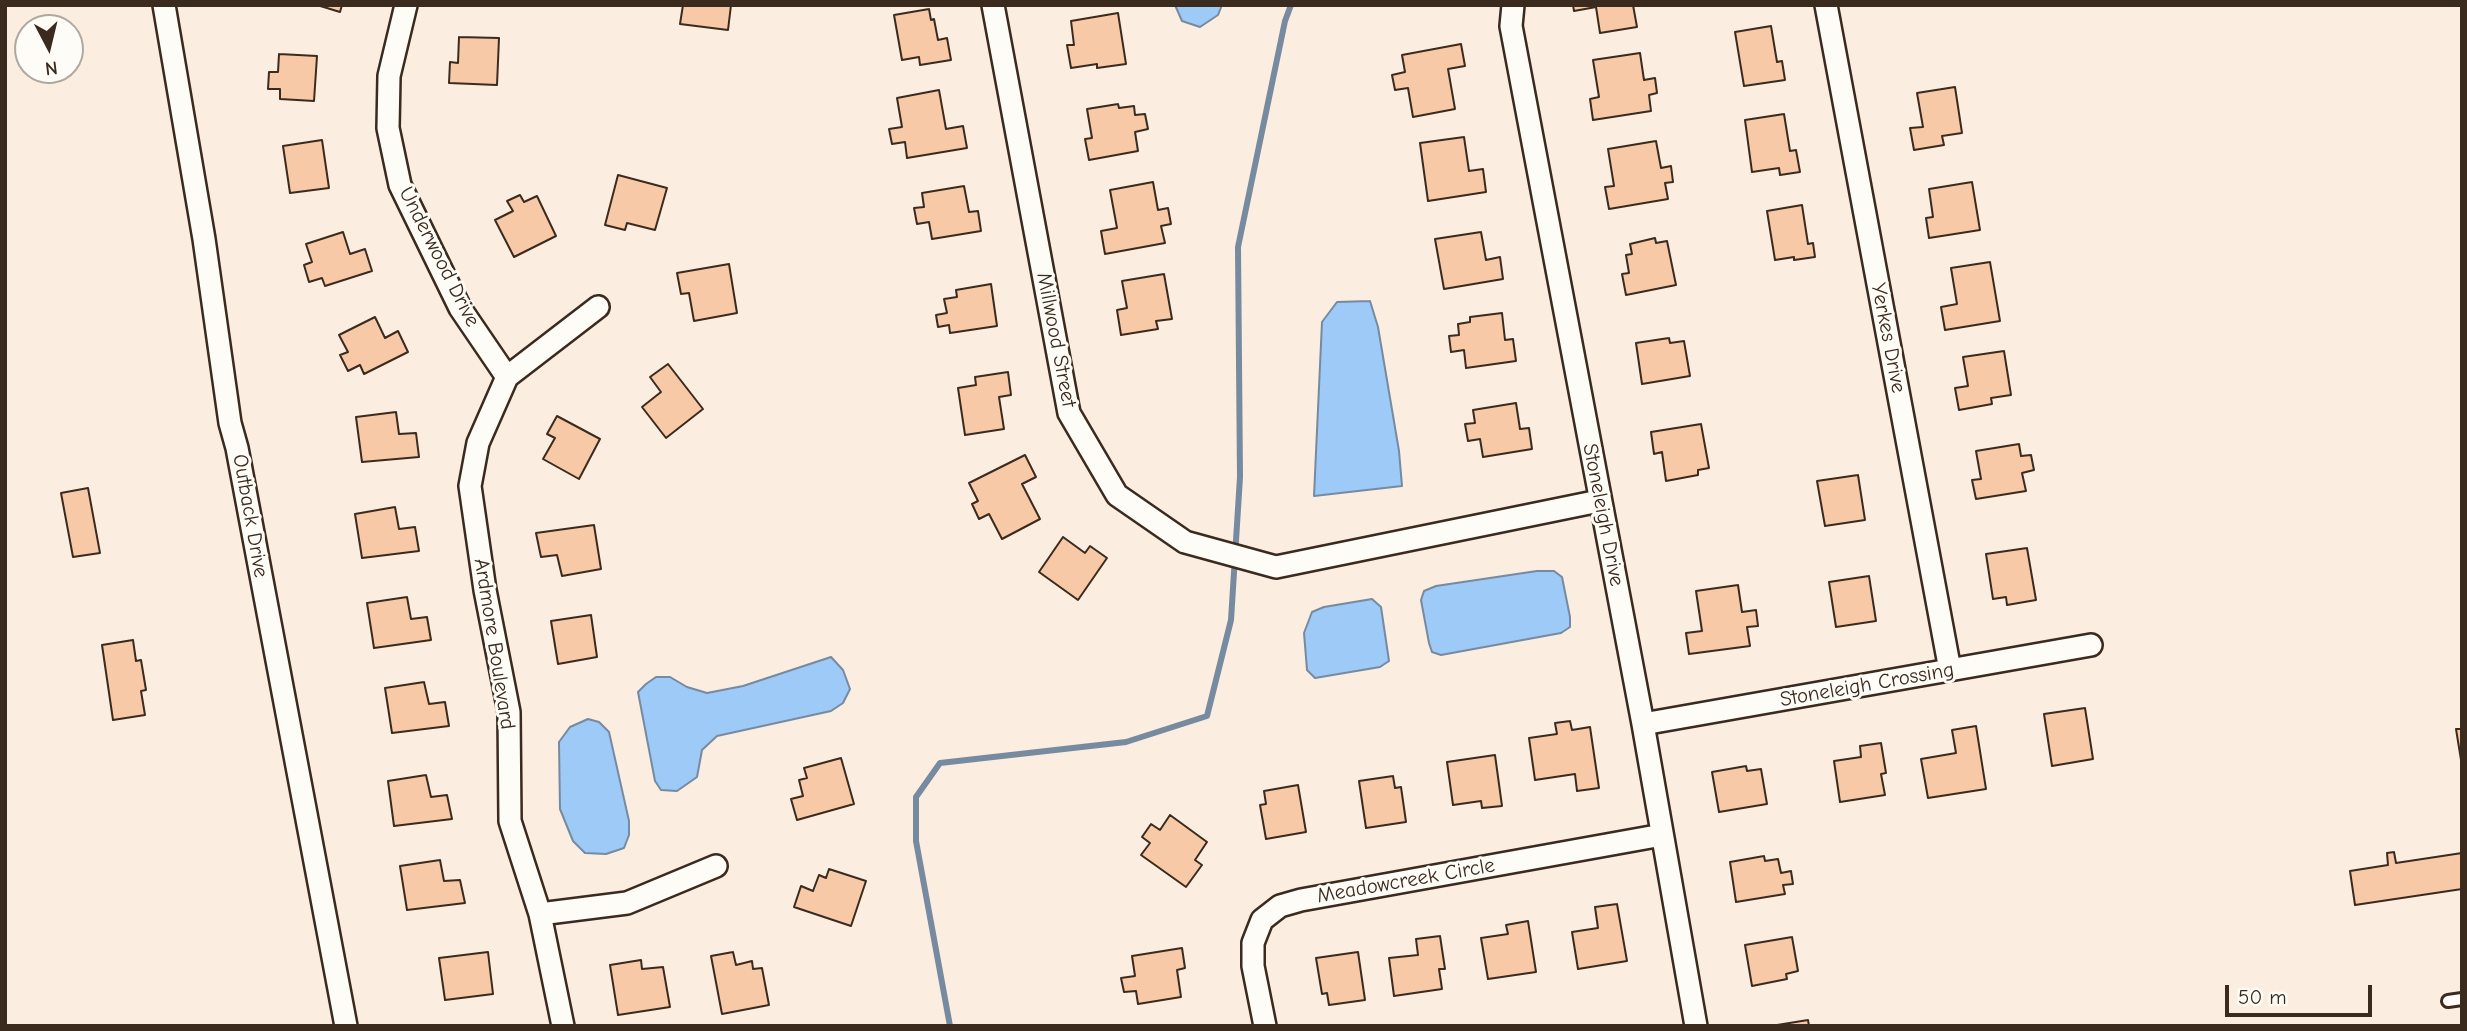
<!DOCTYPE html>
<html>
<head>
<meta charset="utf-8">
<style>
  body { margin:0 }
  #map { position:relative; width:2467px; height:1031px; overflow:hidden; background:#fbeddf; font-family:"Comic Neue",sans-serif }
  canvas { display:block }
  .frame { position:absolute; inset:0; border:7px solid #3b2a1e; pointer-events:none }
  .north { position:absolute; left:14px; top:14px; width:70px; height:70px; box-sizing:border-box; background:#fdfcf7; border:2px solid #afa8a0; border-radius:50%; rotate:173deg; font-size:19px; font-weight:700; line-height:28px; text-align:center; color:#3b2a1e }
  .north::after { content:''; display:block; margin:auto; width:24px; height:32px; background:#3b2a1e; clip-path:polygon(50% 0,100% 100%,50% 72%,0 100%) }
  .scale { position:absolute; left:2225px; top:985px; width:147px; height:32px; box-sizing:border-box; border:4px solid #3b2a1e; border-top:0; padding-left:9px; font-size:21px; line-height:24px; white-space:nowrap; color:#3b2a1e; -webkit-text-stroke:5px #fdfcf7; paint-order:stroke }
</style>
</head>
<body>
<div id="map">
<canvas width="2467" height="1031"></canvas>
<div class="frame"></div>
<div class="north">N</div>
<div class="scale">50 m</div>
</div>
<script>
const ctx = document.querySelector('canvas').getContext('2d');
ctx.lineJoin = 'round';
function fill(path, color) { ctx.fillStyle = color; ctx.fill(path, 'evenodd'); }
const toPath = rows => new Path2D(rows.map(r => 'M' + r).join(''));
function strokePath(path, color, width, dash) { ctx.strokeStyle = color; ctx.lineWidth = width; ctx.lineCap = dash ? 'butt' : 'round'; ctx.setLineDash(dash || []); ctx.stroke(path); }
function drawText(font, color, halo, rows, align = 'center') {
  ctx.font = font + ' "Comic Neue",sans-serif'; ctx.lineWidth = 6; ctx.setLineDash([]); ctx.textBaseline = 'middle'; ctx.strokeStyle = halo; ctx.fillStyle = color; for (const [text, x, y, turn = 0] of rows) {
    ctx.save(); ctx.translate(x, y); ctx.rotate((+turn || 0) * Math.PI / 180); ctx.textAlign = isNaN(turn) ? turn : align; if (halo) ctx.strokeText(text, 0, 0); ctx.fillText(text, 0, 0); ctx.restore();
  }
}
const water = toPath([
  [1175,5,1222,5,1218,15,1200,27,1182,21,1175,5],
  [1370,301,1378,327,1399,451,1402,486,1314,496,1322,322,1337,302,1370,301],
  [1537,571,1554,571,1562,577,1570,617,1570,627,1561,633,1441,655,1432,652,1429,643,1421,600,1424,591,1436,586,1537,571],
  [1372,599,1381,607,1389,661,1380,667,1315,678,1307,670,1304,633,1312,612,1324,607,1372,599],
  [831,657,843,670,850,689,843,703,831,711,717,736,702,750,697,777,677,791,661,790,655,781,638,692,646,684,656,677,670,677,687,687,707,693,743,686,831,657],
  [588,719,599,722,609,732,629,821,629,835,624,848,606,854,585,853,573,841,560,809,559,742,570,727,588,719]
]);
fill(water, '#9dcaf7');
strokePath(water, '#768aa0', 2);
strokePath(toPath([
  [950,1026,916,841,916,797,940,763,1126,742,1207,716,1231,620,1240,477,1238,247,1285,21,1291,5]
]), '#768aa0', 6);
const building = toPath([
  [317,5,342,5,340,12,317,5],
  [683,5,731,5,728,30,680,24,683,5],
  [1573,5,1633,5,1637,27,1600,33,1596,7,1574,11,1573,5],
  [929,9,931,20,934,19,938,40,947,38,951,60,920,65,919,57,902,60,894,15,929,9],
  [1118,13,1126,64,1097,68,1097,64,1071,68,1067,45,1074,45,1071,21,1118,13],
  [1771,26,1777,62,1782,61,1785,80,1744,86,1735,32,1771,26],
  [459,37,499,38,497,85,449,83,450,62,458,63,459,37],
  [1461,44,1465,66,1448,69,1455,109,1413,117,1408,88,1395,90,1392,75,1405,72,1402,55,1461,44],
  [1640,53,1644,80,1655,78,1657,93,1649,95,1651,111,1593,120,1590,99,1599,97,1593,60,1640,53],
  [279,54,317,56,314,101,280,99,280,89,268,89,269,72,278,72,279,54],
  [1955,87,1962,133,1942,136,1944,145,1914,150,1910,128,1923,127,1917,93,1955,87],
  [939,90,946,129,963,126,967,148,907,158,905,142,892,144,889,129,902,127,897,98,939,90],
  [1118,104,1119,108,1134,106,1135,115,1145,114,1148,129,1135,132,1138,151,1089,160,1085,139,1092,138,1087,109,1118,104],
  [1784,114,1790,151,1796,150,1800,172,1780,175,1779,168,1752,172,1745,120,1784,114],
  [1464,137,1469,171,1483,169,1486,192,1428,201,1420,143,1464,137],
  [322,140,329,188,290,193,283,146,322,140],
  [1656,141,1661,168,1671,166,1673,182,1665,183,1668,199,1609,209,1605,187,1614,186,1608,149,1656,141],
  [618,175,667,188,655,230,627,223,625,230,605,225,618,175],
  [1153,182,1158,210,1168,208,1171,224,1161,226,1165,243,1105,254,1101,231,1117,228,1110,190,1153,182],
  [1972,182,1980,230,1929,238,1926,218,1933,217,1929,189,1972,182],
  [964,186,969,212,978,211,981,231,932,239,929,222,917,224,914,208,924,207,922,193,964,186],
  [520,195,524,202,537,196,556,236,514,257,495,220,513,211,507,201,520,195],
  [1802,205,1808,244,1813,243,1815,257,1794,260,1794,257,1775,260,1767,211,1802,205],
  [343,232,350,254,365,249,372,271,325,286,322,278,309,282,304,265,312,262,306,244,343,232],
  [1481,232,1486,260,1500,257,1503,279,1444,289,1435,239,1481,232],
  [1655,238,1656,243,1667,241,1676,285,1626,295,1622,274,1629,273,1626,255,1632,254,1630,244,1655,238],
  [1990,262,2000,321,1945,330,1941,307,1957,304,1951,268,1990,262],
  [729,264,737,313,694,321,689,293,681,294,677,273,729,264],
  [1164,274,1172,319,1156,321,1158,329,1121,335,1117,310,1127,308,1122,281,1164,274],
  [991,284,997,326,950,333,949,325,938,327,936,315,947,313,944,299,957,297,956,290,991,284],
  [1502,313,1505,340,1513,339,1516,361,1466,368,1464,350,1451,352,1449,336,1459,335,1458,324,1470,322,1470,317,1502,313],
  [375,317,385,338,398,331,408,352,364,374,360,365,348,371,340,355,348,352,339,335,375,317],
  [1669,338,1670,343,1684,341,1690,376,1642,384,1636,343,1669,338],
  [2004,351,2011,395,1991,398,1992,404,1959,410,1955,388,1968,386,1963,357,2004,351],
  [668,364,703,409,666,438,642,407,661,392,650,377,668,364],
  [1008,372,1011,395,999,397,1004,429,965,435,958,388,976,385,975,377,1008,372],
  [1516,403,1520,429,1529,428,1532,449,1483,457,1480,439,1468,441,1465,424,1475,423,1473,410,1516,403],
  [396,412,399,434,416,433,419,457,362,462,356,417,396,412],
  [557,416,600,439,579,479,543,459,555,438,547,434,557,416],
  [1701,424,1709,468,1698,470,1698,475,1666,481,1662,452,1654,454,1651,432,1701,424],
  [2019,444,2021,456,2031,455,2034,470,2022,473,2026,491,1976,499,1972,480,1981,479,1976,451,2019,444],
  [1025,455,1036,477,1022,484,1040,519,1002,539,989,514,979,519,972,504,978,501,969,483,1025,455],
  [1858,475,1865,520,1825,526,1817,481,1858,475],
  [88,488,100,553,73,557,61,493,88,488],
  [395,507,399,529,415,527,419,551,362,558,355,514,395,507],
  [594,525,601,569,562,576,557,555,541,557,536,533,594,525],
  [1063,537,1085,553,1090,546,1107,558,1078,600,1039,572,1063,537],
  [2027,548,2036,600,2007,605,2006,597,1993,599,1986,554,2027,548],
  [1869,576,1876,621,1836,627,1829,582,1869,576],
  [1738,585,1742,612,1756,610,1758,626,1747,627,1750,646,1689,654,1686,633,1702,631,1696,591,1738,585],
  [407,597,411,619,427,617,431,640,374,648,367,603,407,597],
  [591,615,597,657,558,664,551,621,591,615],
  [133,640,136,661,141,660,146,690,141,691,145,715,113,720,102,645,133,640],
  [424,682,429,704,445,702,449,726,392,733,385,688,424,682],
  [2085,708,2093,759,2052,766,2044,714,2085,708],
  [1570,721,1572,730,1590,727,1599,788,1577,791,1575,774,1535,780,1529,738,1557,734,1555,723,1570,721],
  [1976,726,1986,789,1928,798,1921,759,1956,753,1952,730,1976,726],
  [2456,729,2462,729,2462,766,2456,729],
  [1881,743,1886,773,1881,774,1885,795,1840,802,1834,761,1861,757,1860,746,1881,743],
  [1495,755,1502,806,1482,808,1481,801,1453,805,1447,762,1495,755],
  [841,758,854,804,797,820,791,799,803,796,799,780,807,778,804,768,841,758],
  [1746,766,1747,771,1761,769,1767,804,1719,812,1712,772,1746,766],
  [426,775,431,797,447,795,452,819,394,826,388,781,426,775],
  [1393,776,1395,788,1401,787,1406,822,1366,828,1359,781,1393,776],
  [1298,785,1306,832,1266,839,1260,805,1266,804,1264,791,1298,785],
  [1170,815,1207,842,1195,860,1202,865,1186,887,1141,855,1150,843,1142,837,1151,824,1160,830,1170,815],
  [2394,852,2396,863,2462,853,2462,889,2355,905,2350,871,2388,865,2387,853,2394,852],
  [1764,856,1765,861,1778,859,1781,873,1791,871,1793,884,1783,885,1785,894,1736,902,1730,862,1764,856],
  [440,860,444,881,460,880,465,903,407,910,400,866,440,860],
  [829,869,866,881,851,926,794,907,801,886,813,891,819,875,826,878,829,869],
  [1617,904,1627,961,1578,969,1572,932,1598,928,1595,907,1617,904],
  [1528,921,1536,972,1488,979,1481,938,1508,934,1506,925,1528,921],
  [1440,936,1445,969,1439,969,1442,989,1394,996,1389,958,1418,955,1416,939,1440,936],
  [1792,937,1798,971,1786,974,1787,979,1752,986,1745,945,1792,937],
  [1182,948,1185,968,1177,970,1181,997,1138,1004,1136,991,1124,992,1121,978,1135,976,1132,956,1182,948],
  [488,952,493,994,445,1000,439,958,488,952],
  [733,952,736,965,752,961,753,969,762,968,769,1005,722,1014,711,956,733,952],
  [1358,952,1365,1000,1329,1005,1327,993,1322,994,1316,958,1358,952],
  [641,960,642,969,663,967,670,1007,618,1015,610,965,641,960],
  [1808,1020,1809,1026,1771,1026,1808,1020]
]);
fill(building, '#f7c9a6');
strokePath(building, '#3b2a1e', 2);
const service = toPath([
  [2448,1001,2462,999]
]);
const minor = toPath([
  [164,5,204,239,230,423,237,448,346,1026],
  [406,5,389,76,388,128,400,185,460,308,507,377],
  [993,5,1069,413,1117,495,1185,542,1276,567,1599,501],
  [1513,5,1511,26,1643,724,1696,1026],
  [1826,5,1950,670],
  [1643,724,2091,645],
  [540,914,627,903,716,866],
  [563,1026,540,914,510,821,509,712,485,590,470,486,478,443,507,377,598,307],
  [1265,1026,1253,966,1253,943,1262,920,1280,906,1301,900,1662,835]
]);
strokePath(service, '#3b2a1e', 16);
strokePath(minor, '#3b2a1e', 26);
strokePath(service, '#fdfcf7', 10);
strokePath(minor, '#fdfcf7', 21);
drawText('21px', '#3b2a1e', '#fdfcf7', [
  ["Underwood Drive",439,257,63],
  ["Yerkes Drive",1888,338,79],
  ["Millwood Street",1056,340,79],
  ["Stoneleigh Drive",1603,515,79],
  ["Outback Drive",250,516,80],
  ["Ardmore Boulevard",494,644,81],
  ["Stoneleigh Crossing",1867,685,-10],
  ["Meadowcreek Circle",1406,881,-10]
]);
</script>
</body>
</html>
